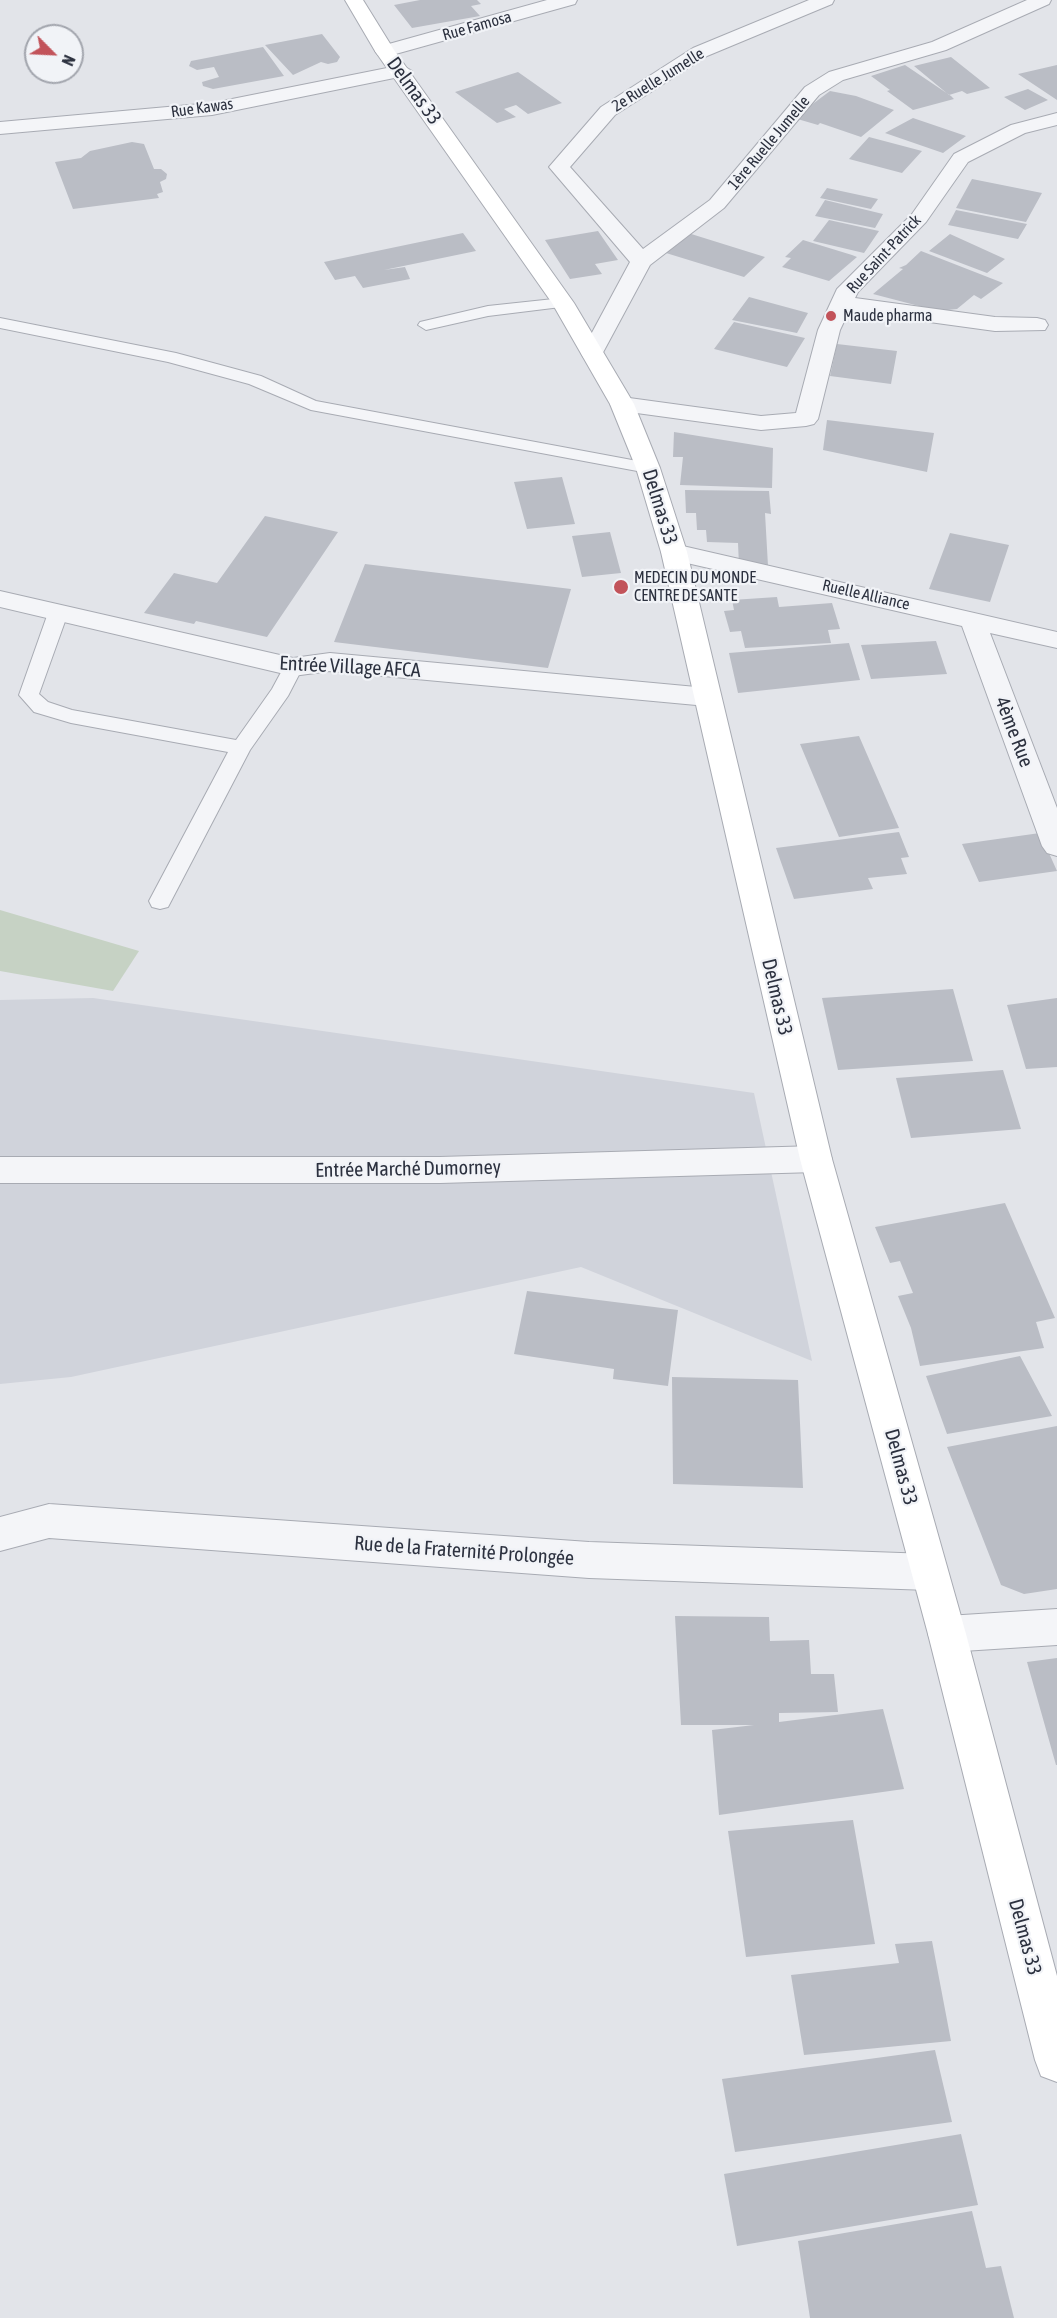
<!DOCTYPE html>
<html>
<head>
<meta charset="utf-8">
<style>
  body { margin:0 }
  #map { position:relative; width:1057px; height:2318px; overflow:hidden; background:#e2e4e9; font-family:"Asap Condensed",sans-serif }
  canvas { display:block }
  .north { position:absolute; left:24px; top:24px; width:60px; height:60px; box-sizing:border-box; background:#f1f3f7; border:2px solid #a2a5ad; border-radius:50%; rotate:114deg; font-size:16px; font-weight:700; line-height:24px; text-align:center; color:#2c313f }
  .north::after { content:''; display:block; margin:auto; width:21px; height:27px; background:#c2535a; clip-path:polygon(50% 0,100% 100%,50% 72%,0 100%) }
</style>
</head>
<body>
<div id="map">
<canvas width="1057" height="2318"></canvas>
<div class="north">N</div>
</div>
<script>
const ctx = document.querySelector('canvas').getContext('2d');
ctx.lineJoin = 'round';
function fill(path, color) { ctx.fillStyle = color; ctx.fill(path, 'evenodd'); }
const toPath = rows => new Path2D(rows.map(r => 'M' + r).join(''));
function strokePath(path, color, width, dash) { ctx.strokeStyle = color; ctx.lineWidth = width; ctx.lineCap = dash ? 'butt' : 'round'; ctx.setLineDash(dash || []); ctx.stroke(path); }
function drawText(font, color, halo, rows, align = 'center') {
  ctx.font = font + ' "Asap Condensed",sans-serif'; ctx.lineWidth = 4.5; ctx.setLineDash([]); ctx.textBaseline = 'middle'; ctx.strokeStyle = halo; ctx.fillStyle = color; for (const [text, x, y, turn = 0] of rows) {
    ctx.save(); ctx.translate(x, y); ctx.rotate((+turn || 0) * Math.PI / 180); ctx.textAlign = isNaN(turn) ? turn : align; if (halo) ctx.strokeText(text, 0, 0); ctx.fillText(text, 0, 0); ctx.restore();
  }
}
fill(toPath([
  [93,998,754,1093,812,1361,581,1267,71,1377,0,1384,0,1000]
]), '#d0d3db');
fill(toPath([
  [0,910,139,951,113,991,0,971]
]), '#c6d2c4');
fill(toPath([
  [420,0,477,0,481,4,471,6,480,16,412,28,394,5],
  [322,34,340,57,337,62,328,64,321,62,293,75,265,45],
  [263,47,284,76,213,89,203,86,202,82,219,77,214,67,197,70,189,66,191,61],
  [951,57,990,88,967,94,962,91,949,95,914,66],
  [905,65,951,96,954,99,913,110,887,91,890,90,871,76],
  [1057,65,1057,100,1018,74],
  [518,72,562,103,528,114,516,105,504,109,516,117,497,123,455,92],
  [1028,89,1048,100,1025,110,1004,97],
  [830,91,856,96,894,110,861,137,820,123,818,125,794,118],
  [913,118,966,136,943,153,885,133],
  [869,137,922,151,902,173,849,159],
  [132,142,144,144,154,169,161,169,167,174,166,179,160,182,163,192,157,194,159,198,73,209,55,162,81,158,90,151],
  [972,179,1042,193,1026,222,956,208],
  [827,188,878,199,871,209,820,198],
  [825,200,883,214,875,228,815,216],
  [956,210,1027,224,1018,239,948,225],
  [829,220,879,231,864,253,813,241],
  [598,231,618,260,595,264,602,274,570,279,545,240],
  [463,233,476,251,384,270,405,267,410,279,363,288,355,276,335,280,324,262],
  [688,233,765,257,744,277,666,253],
  [950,234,1005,259,987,273,929,251],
  [803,240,852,255,857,257,829,281,782,267,791,258,785,257],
  [921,251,1003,283,981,299,974,295,957,309,938,311,873,294,903,269,899,268,906,265],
  [749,297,808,313,797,333,732,320],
  [734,322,805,338,787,367,714,349],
  [837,344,897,351,891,384,830,376],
  [827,420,934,433,927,472,823,450],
  [674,432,773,448,772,488,680,485,683,457,673,457],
  [562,477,575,524,527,529,514,482],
  [685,490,769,491,771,514,765,513,768,566,739,566,738,543,707,542,706,530,697,530,696,513,686,513],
  [265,516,338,532,267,637,196,621,194,624,144,613,174,573,217,583],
  [610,532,621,573,582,577,572,536],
  [950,533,1009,545,990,602,929,589],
  [365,564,571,589,548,668,334,642],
  [777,597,779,607,832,603,840,629,828,630,831,643,745,648,741,631,730,632,724,611,734,610,732,600],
  [936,641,947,674,871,679,861,645],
  [849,643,860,680,738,693,729,653],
  [859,736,899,828,839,837,800,744],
  [899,832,909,857,901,858,907,874,868,878,873,889,794,899,776,848],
  [1040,833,1057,871,979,882,962,844],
  [953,989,973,1061,838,1070,822,998],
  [1057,998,1057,1067,1026,1069,1007,1005],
  [1003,1070,1021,1129,911,1138,896,1078],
  [1005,1203,1055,1318,1036,1322,1044,1348,920,1366,911,1328,898,1296,913,1293,900,1261,890,1263,875,1227],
  [527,1291,678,1310,668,1386,613,1379,614,1369,514,1354],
  [1020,1356,1052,1416,947,1434,926,1376],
  [672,1377,798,1380,803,1488,673,1484],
  [1057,1426,1057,1589,1024,1594,1001,1585,947,1447],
  [675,1616,769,1617,770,1641,809,1640,811,1674,834,1674,838,1712,779,1713,779,1722,883,1709,904,1789,719,1815,712,1730,754,1725,681,1725],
  [1057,1658,1057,1765,1056,1765,1027,1662],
  [853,1820,875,1944,746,1957,728,1831],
  [932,1941,951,2041,804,2055,791,1975,899,1963,895,1944],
  [935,2050,952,2122,735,2152,722,2079],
  [961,2134,978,2205,737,2246,724,2174],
  [972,2211,986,2268,1001,2266,1014,2318,810,2318,798,2241]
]), '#babdc5');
const service = toPath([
  [563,298,571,303,569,306,488,316,426,330,418,325,420,322,488,306,563,298],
  [0,318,176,353,261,376,316,401,648,463,657,468,648,473,311,410,249,384,168,362,0,328,0,318],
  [58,607,65,609,68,613,39,694,48,702,72,710,236,740,272,689,286,663,293,661,300,663,303,667,288,696,250,750,168,907,160,909,152,907,149,901,228,752,71,723,34,712,19,695,48,613,51,609,58,607]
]);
const pedestrian = toPath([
  [816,1146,828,1150,832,1159,828,1168,816,1172,440,1183,0,1183,0,1157,440,1157,816,1146]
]);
const minor = toPath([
  [547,0,577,0,575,4,392,55,378,55,375,51,378,47,547,0],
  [809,0,834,0,832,4,707,56,615,115,570,167,643,249,710,200,805,87,829,72,932,42,1027,0,1051,0,1049,4,946,50,843,80,819,95,724,208,650,265,600,358,584,358,581,353,630,262,549,167,601,107,693,48,809,0],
  [402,65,412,71,409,75,212,115,0,134,0,122,212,103,402,65],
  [1057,113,1057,125,1025,133,968,162,926,222,858,292,855,298,995,317,1037,318,1045,320,1048,325,1045,330,995,331,849,311,840,330,818,419,814,424,806,426,761,430,622,411,614,409,610,404,614,399,622,397,761,416,796,413,818,330,837,289,912,214,954,154,1011,125,1057,113],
  [674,544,1057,632,1057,648,990,633,1057,808,1057,856,1047,853,1042,846,962,626,665,558,661,552,665,546,674,544],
  [0,591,293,658,330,653,707,688,717,691,721,697,717,703,707,706,330,671,293,676,0,607,0,591],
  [49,1504,589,1542,929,1554,942,1560,948,1572,942,1584,929,1590,589,1578,49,1538,0,1551,0,1517,49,1504],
  [1057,1609,1057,1645,947,1652,933,1647,928,1634,933,1621,947,1616,1057,1609]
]);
const secondary = toPath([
  [345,0,363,0,394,50,574,303,634,404,660,468,687,552,832,1159,966,1634,1057,1976,1057,2082,1041,2076,1035,2060,928,1634,800,1159,661,552,636,468,610,404,552,303,375,51,345,0]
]);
strokePath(service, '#a8abb3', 2);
strokePath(pedestrian, '#a8abb3', 2);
strokePath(minor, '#a8abb3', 2);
strokePath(secondary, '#a8abb3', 2);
fill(service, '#f4f5f8');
fill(pedestrian, '#f4f5f8');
fill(minor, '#f4f5f8');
fill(secondary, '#fff');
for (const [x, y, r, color] of [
  [831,316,6,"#c2535a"],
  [621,587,8,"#c2535a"]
]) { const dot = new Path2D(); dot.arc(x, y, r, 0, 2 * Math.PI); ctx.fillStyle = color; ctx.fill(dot); strokePath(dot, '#f1f3f7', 2); }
drawText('16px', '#2c313f', '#f1f3f7', [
  ["Rue Famosa",477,26,-16],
  ["2e Ruelle Jumelle",658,80,-32],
  ["Rue Kawas",202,108,-8],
  ["1ère Ruelle Jumelle",769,143,-50],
  ["Rue Saint-Patrick",884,254,-47],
  ["Ruelle Alliance",866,595,13]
]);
drawText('16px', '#2c313f', '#f1f3f7', [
  ["Maude pharma",843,316],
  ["MEDECIN DU MONDE",634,578],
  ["CENTRE DE SANTE",634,596]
], 'left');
drawText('20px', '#2c313f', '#f1f3f7', [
  ["Delmas 33",414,91,54],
  ["Delmas 33",660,507,73],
  ["Entrée Village AFCA",350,667,3],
  ["4ème Rue",1014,732,69],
  ["Delmas 33",777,997,77],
  ["Entrée Marché Dumorney",408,1169,-1],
  ["Delmas 33",901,1467,75],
  ["Rue de la Fraternité Prolongée",464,1551,4],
  ["Delmas 33",1025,1937,75]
]);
</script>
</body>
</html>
